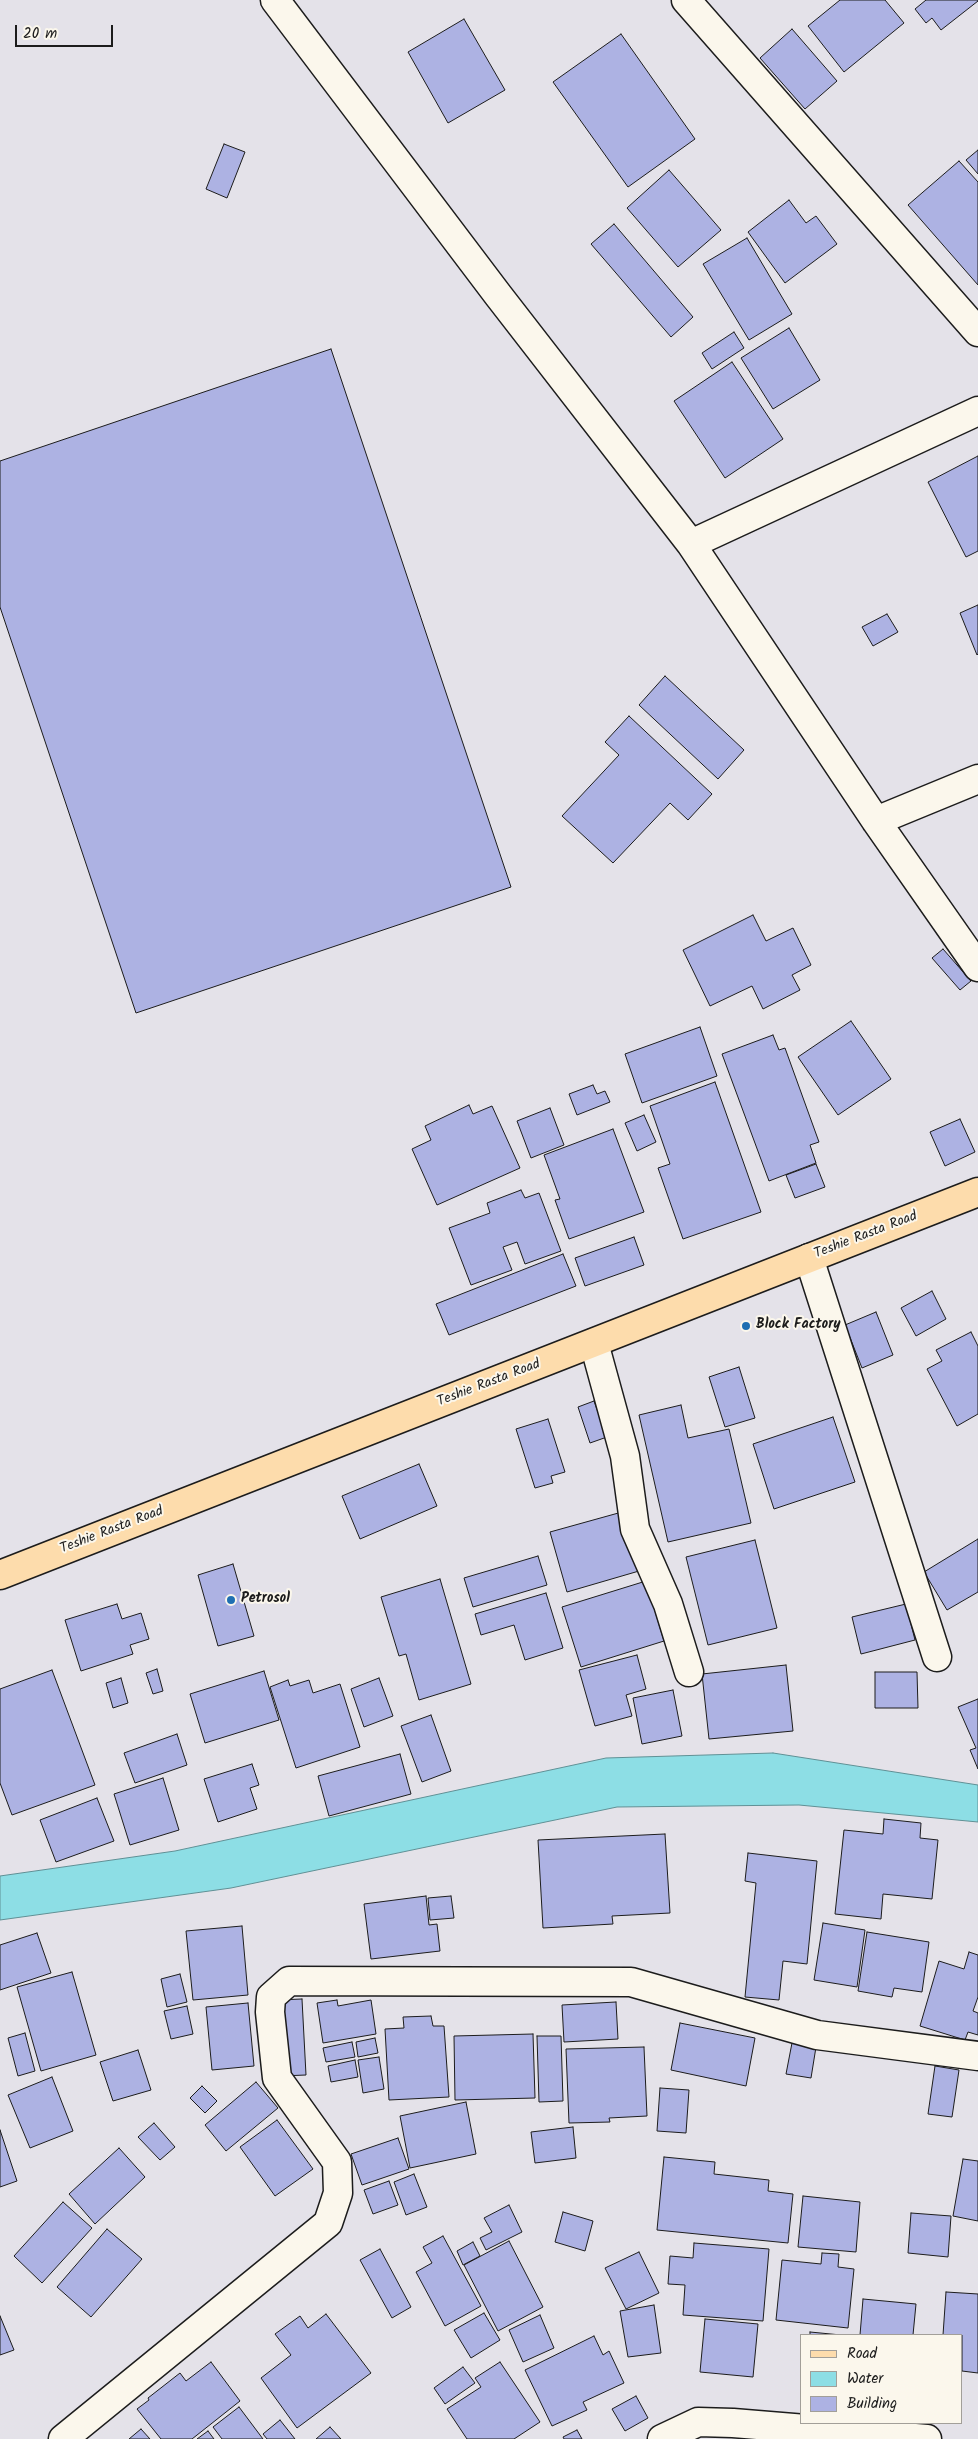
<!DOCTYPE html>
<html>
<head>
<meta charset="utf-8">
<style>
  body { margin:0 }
  #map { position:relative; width:978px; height:2439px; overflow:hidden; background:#e4e2e9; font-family:Kalam,sans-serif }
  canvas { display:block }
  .legend { position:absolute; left:800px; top:2334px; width:162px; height:90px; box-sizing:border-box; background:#fbf7ec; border:1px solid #a29f99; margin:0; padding:6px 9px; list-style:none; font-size:15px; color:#1c1c1c }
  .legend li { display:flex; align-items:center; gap:10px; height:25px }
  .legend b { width:25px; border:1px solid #a29f99 }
  .scale { position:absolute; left:15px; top:25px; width:98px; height:22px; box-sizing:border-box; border:2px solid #1c1c1c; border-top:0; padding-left:6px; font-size:15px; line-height:18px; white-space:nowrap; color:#1c1c1c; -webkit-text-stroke:4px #fbf7ec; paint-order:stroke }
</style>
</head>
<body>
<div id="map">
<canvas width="978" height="2439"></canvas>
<ul class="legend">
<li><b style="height:6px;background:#fddcac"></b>Road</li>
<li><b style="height:14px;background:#8ddee5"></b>Water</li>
<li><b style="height:14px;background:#adb2e3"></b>Building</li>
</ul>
<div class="scale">20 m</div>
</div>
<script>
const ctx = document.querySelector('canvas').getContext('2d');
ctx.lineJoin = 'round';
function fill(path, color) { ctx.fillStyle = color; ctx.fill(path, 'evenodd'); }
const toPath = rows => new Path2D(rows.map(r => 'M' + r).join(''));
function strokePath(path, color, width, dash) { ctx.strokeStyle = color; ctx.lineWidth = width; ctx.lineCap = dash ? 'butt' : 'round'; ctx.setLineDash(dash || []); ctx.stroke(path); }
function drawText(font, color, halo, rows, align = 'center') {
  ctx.font = font + ' Kalam,sans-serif'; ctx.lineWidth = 4; ctx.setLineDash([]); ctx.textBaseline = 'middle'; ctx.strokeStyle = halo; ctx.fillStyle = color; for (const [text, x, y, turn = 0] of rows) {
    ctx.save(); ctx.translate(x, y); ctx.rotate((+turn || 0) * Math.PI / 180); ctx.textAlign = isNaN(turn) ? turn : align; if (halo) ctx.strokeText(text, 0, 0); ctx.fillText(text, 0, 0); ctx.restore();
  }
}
const water = toPath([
  [773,1753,978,1785,978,1822,799,1805,617,1807,231,1888,0,1920,0,1876,175,1851,606,1758,773,1753]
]);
fill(water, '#8ddee5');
strokePath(water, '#609095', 1);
const building = toPath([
  [840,0,885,0,904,23,844,72,808,26,840,0],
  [926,0,978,0,978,1,941,30,932,18,926,23,915,9,926,0],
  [464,19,505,90,448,123,408,52,464,19],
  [792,29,837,81,805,109,760,58,792,29],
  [621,34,695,139,628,187,553,82,621,34],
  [224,144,245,152,227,198,206,189,224,144],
  [978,150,978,174,966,160,978,150],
  [959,161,978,182,978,285,908,205,959,161],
  [669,170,721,230,678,267,627,208,669,170],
  [789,200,806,223,816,216,837,244,785,283,748,232,789,200],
  [614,224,693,317,671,337,591,244,614,224],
  [747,238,792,314,749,340,703,264,747,238],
  [789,328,820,380,773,409,741,358,789,328],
  [734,332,744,348,712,369,702,353,734,332],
  [331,349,511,887,136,1013,0,607,0,461,331,349],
  [732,362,783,439,725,478,674,401,732,362],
  [978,456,978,551,966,557,928,482,978,456],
  [978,605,978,654,977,655,960,613,978,605],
  [887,614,898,632,873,646,862,627,887,614],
  [665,676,744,750,718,779,639,705,665,676],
  [629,716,712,794,688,820,670,803,613,863,562,816,619,755,605,742,629,716],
  [753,915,766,941,793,928,811,965,792,975,800,990,763,1009,752,986,710,1006,683,950,753,915],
  [943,949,971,981,960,990,932,958,943,949],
  [851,1021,891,1079,838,1115,798,1057,851,1021],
  [700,1027,717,1076,642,1103,625,1054,700,1027],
  [773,1035,779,1050,785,1048,819,1142,810,1145,816,1163,769,1181,722,1054,773,1035],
  [715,1082,761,1212,683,1239,658,1168,670,1164,650,1106,715,1082],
  [593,1085,597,1094,605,1091,610,1102,577,1115,569,1094,593,1085],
  [469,1105,473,1114,492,1106,520,1168,437,1205,412,1149,431,1140,425,1126,469,1105],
  [550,1108,564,1145,531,1158,517,1121,550,1108],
  [644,1115,656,1142,637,1151,625,1123,644,1115],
  [960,1119,975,1152,945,1166,930,1132,960,1119],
  [613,1129,644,1212,569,1239,555,1200,560,1199,544,1155,613,1129],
  [816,1164,825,1187,795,1198,786,1175,816,1164],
  [521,1190,525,1198,539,1193,561,1251,525,1264,517,1242,503,1247,512,1270,471,1285,449,1228,490,1213,487,1203,521,1190],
  [634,1237,644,1265,585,1286,575,1258,634,1237],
  [563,1254,576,1286,449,1335,436,1304,563,1254],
  [932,1291,946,1319,916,1336,901,1308,932,1291],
  [876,1312,893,1355,862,1368,845,1325,876,1312],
  [971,1332,978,1346,978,1414,957,1426,927,1369,942,1361,936,1350,971,1332],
  [739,1367,755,1418,725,1427,709,1377,739,1367],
  [594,1401,607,1437,590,1443,578,1407,594,1401],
  [681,1405,688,1438,729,1429,751,1523,668,1542,639,1415,681,1405],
  [833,1417,855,1482,774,1509,753,1444,833,1417],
  [548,1419,565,1472,551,1476,553,1483,535,1488,516,1429,548,1419],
  [419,1464,437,1506,360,1539,342,1496,419,1464],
  [622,1512,639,1571,567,1592,550,1532,622,1512],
  [978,1539,978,1592,947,1610,924,1572,978,1539],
  [755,1540,777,1628,708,1645,686,1557,755,1540],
  [538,1556,547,1585,473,1607,464,1578,538,1556],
  [233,1564,254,1636,218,1646,198,1575,233,1564],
  [440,1579,471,1684,419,1700,406,1654,399,1656,381,1597,440,1579],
  [646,1581,664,1641,581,1667,562,1607,646,1581],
  [546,1593,563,1648,525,1660,514,1625,481,1635,475,1614,546,1593],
  [117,1604,122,1619,141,1613,149,1639,130,1645,133,1654,81,1671,65,1620,117,1604],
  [906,1604,915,1640,861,1654,852,1617,906,1604],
  [637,1655,646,1689,626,1695,632,1716,595,1726,579,1670,637,1655],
  [786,1665,793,1731,709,1739,702,1674,786,1665],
  [157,1669,163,1691,153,1694,146,1673,157,1669],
  [52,1670,95,1785,12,1815,0,1783,0,1689,52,1670],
  [264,1671,279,1720,205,1743,190,1694,264,1671],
  [875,1672,917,1672,918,1708,875,1708,875,1672],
  [121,1678,128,1703,113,1708,106,1683,121,1678],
  [379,1678,393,1716,364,1727,351,1689,379,1678],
  [288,1680,290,1686,309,1680,313,1693,340,1684,360,1747,296,1768,270,1687,288,1680],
  [673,1690,682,1736,642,1744,633,1698,673,1690],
  [978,1699,978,1769,970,1750,976,1748,958,1707,978,1699],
  [431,1715,451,1771,422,1782,401,1726,431,1715],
  [177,1734,187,1765,135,1783,124,1753,177,1734],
  [400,1754,411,1794,329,1816,318,1776,400,1754],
  [252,1764,259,1785,250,1788,257,1809,218,1822,204,1779,252,1764],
  [163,1778,179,1830,130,1845,114,1794,163,1778],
  [97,1798,114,1841,56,1862,40,1820,97,1798],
  [884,1819,921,1823,920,1838,938,1840,932,1899,883,1894,881,1919,835,1914,844,1830,883,1834,884,1819],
  [665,1834,670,1913,612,1916,613,1924,543,1928,538,1840,665,1834],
  [748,1853,817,1861,807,1964,783,1961,779,2000,745,1997,756,1883,745,1881,748,1853],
  [426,1896,429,1925,437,1924,440,1951,371,1959,364,1904,426,1896],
  [451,1896,454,1918,430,1920,428,1898,451,1896],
  [823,1923,865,1930,857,1987,814,1980,823,1923],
  [242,1926,248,1995,193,2000,186,1931,242,1926],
  [867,1932,929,1942,922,1992,894,1988,892,1997,858,1991,867,1932],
  [37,1933,51,1973,0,1990,0,1945,37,1933],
  [969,1952,978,1955,978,1997,973,2011,978,2013,978,2035,968,2032,965,2040,920,2026,939,1961,964,1969,969,1952],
  [72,1972,96,2055,41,2071,17,1987,72,1972],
  [180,1974,187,2002,167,2007,161,1979,180,1974],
  [302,1999,306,2075,281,2076,278,2000,302,1999],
  [337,2000,338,2006,371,2000,376,2034,323,2043,317,2003,337,2000],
  [616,2002,618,2039,564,2042,562,2005,616,2002],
  [248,2003,254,2066,212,2070,206,2007,248,2003],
  [187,2006,193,2034,171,2039,164,2011,187,2006],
  [431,2016,433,2026,444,2026,449,2097,389,2100,385,2029,404,2028,403,2017,431,2016],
  [680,2023,755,2038,746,2086,671,2070,680,2023],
  [25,2033,35,2071,18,2076,8,2038,25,2033],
  [533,2034,535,2098,455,2100,454,2036,533,2034],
  [537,2036,561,2036,563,2101,539,2102,537,2036],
  [375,2038,378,2053,358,2057,356,2042,375,2038],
  [352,2042,355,2057,326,2062,323,2048,352,2042],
  [792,2043,816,2047,811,2078,786,2074,792,2043],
  [644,2047,647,2116,609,2118,610,2122,569,2123,566,2049,644,2047],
  [138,2050,151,2090,113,2101,100,2062,138,2050],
  [379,2057,384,2089,363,2093,358,2060,379,2057],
  [355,2060,358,2077,331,2082,328,2066,355,2060],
  [935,2066,959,2070,952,2117,928,2114,935,2066],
  [52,2077,73,2131,30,2148,8,2095,52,2077],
  [256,2082,278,2108,226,2151,205,2125,256,2082],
  [202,2086,217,2101,205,2113,190,2098,202,2086],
  [660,2088,689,2090,686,2133,657,2131,660,2088],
  [466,2102,476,2154,410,2168,400,2116,466,2102],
  [277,2120,313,2169,275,2196,240,2147,277,2120],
  [154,2123,175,2147,160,2160,138,2137,154,2123],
  [573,2127,576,2158,535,2163,531,2132,573,2127],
  [0,2130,17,2181,0,2187,0,2130],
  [398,2138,409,2169,362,2185,351,2154,398,2138],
  [119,2148,145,2177,95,2224,69,2194,119,2148],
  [664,2157,715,2162,714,2174,769,2180,768,2191,793,2194,788,2243,657,2230,664,2157],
  [963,2159,978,2161,978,2221,953,2216,963,2159],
  [414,2174,427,2207,406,2215,394,2182,414,2174],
  [389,2181,398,2205,373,2214,364,2190,389,2181],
  [803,2196,860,2202,856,2252,798,2247,803,2196],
  [63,2202,92,2228,42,2283,14,2256,63,2202],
  [509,2205,522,2232,486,2250,480,2238,492,2232,484,2218,509,2205],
  [563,2212,593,2221,585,2251,555,2242,563,2212],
  [911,2213,951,2216,948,2257,908,2253,911,2213],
  [107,2229,142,2259,91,2317,57,2287,107,2229],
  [443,2236,481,2306,445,2326,416,2272,432,2263,423,2247,443,2236],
  [509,2241,543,2307,498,2331,464,2265,509,2241],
  [473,2242,480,2256,463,2265,457,2251,473,2242],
  [694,2243,769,2249,763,2321,683,2315,685,2285,668,2284,670,2256,693,2258,694,2243],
  [380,2249,411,2307,392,2318,360,2260,380,2249],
  [639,2252,659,2293,626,2309,605,2268,639,2252],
  [822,2253,839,2254,838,2267,854,2269,848,2328,776,2320,782,2260,821,2264,822,2253],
  [946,2292,978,2294,978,2373,962,2371,962,2335,943,2335,946,2292],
  [863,2299,916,2304,913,2335,860,2335,863,2299],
  [654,2305,661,2353,628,2357,620,2311,654,2305],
  [484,2313,500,2340,471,2358,454,2330,484,2313],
  [326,2314,371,2373,297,2428,261,2378,291,2355,275,2334,300,2316,308,2328,326,2314],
  [540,2315,554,2348,523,2362,509,2330,540,2315],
  [0,2316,14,2350,0,2355,0,2316],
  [705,2319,758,2324,753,2377,700,2372,705,2319],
  [810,2332,841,2335,810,2335,810,2332],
  [594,2336,603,2355,609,2351,624,2383,583,2402,587,2410,552,2426,525,2370,594,2336],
  [211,2362,240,2401,192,2439,161,2439,137,2409,149,2400,148,2398,180,2373,186,2381,211,2362],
  [500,2362,540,2422,514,2439,467,2439,447,2409,481,2387,475,2378,500,2362],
  [463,2367,475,2383,445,2404,434,2388,463,2367],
  [636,2396,648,2418,625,2431,612,2409,636,2396],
  [239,2407,263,2439,222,2439,213,2427,239,2407],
  [280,2420,295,2439,267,2439,263,2434,280,2420],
  [330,2427,341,2439,316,2439,330,2427],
  [141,2429,150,2439,129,2439,141,2429],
  [577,2430,582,2439,564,2439,563,2437,577,2430],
  [208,2431,214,2439,197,2439,208,2431]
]);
fill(building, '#adb2e3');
strokePath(building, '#1c1c1c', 1);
const minor = toPath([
  [275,0,498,295,691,544,876,821,978,967],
  [686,0,978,332],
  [691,544,978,411],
  [876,821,978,779],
  [809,1258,937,1657],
  [594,1343,625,1456,635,1529,668,1604,689,1672],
  [63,2439,328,2223,338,2193,337,2162,277,2078,270,2012,271,1997,289,1981,631,1982,817,2035,978,2056],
  [662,2439,698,2422,733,2423,927,2439]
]);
const major = toPath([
  [0,1575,978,1192]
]);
strokePath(minor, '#1c1c1c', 31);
strokePath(major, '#1c1c1c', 31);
strokePath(minor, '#fbf7ec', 28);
strokePath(major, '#fddcac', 28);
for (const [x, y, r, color] of [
  [746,1326,5,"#1f6fb2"],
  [231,1600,5,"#1f6fb2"]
]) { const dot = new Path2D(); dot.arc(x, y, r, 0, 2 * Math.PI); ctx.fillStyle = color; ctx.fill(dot); strokePath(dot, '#fbf7ec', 2); }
drawText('14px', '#1c1c1c', '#fbf7ec', [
  ["Teshie Rasta Road",866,1236,-21],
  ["Teshie Rasta Road",489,1384,-21],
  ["Teshie Rasta Road",112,1531,-21]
]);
drawText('bold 14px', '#1c1c1c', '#fbf7ec', [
  ["Block Factory",756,1326],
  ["Petrosol",241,1600]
], 'left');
</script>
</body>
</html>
